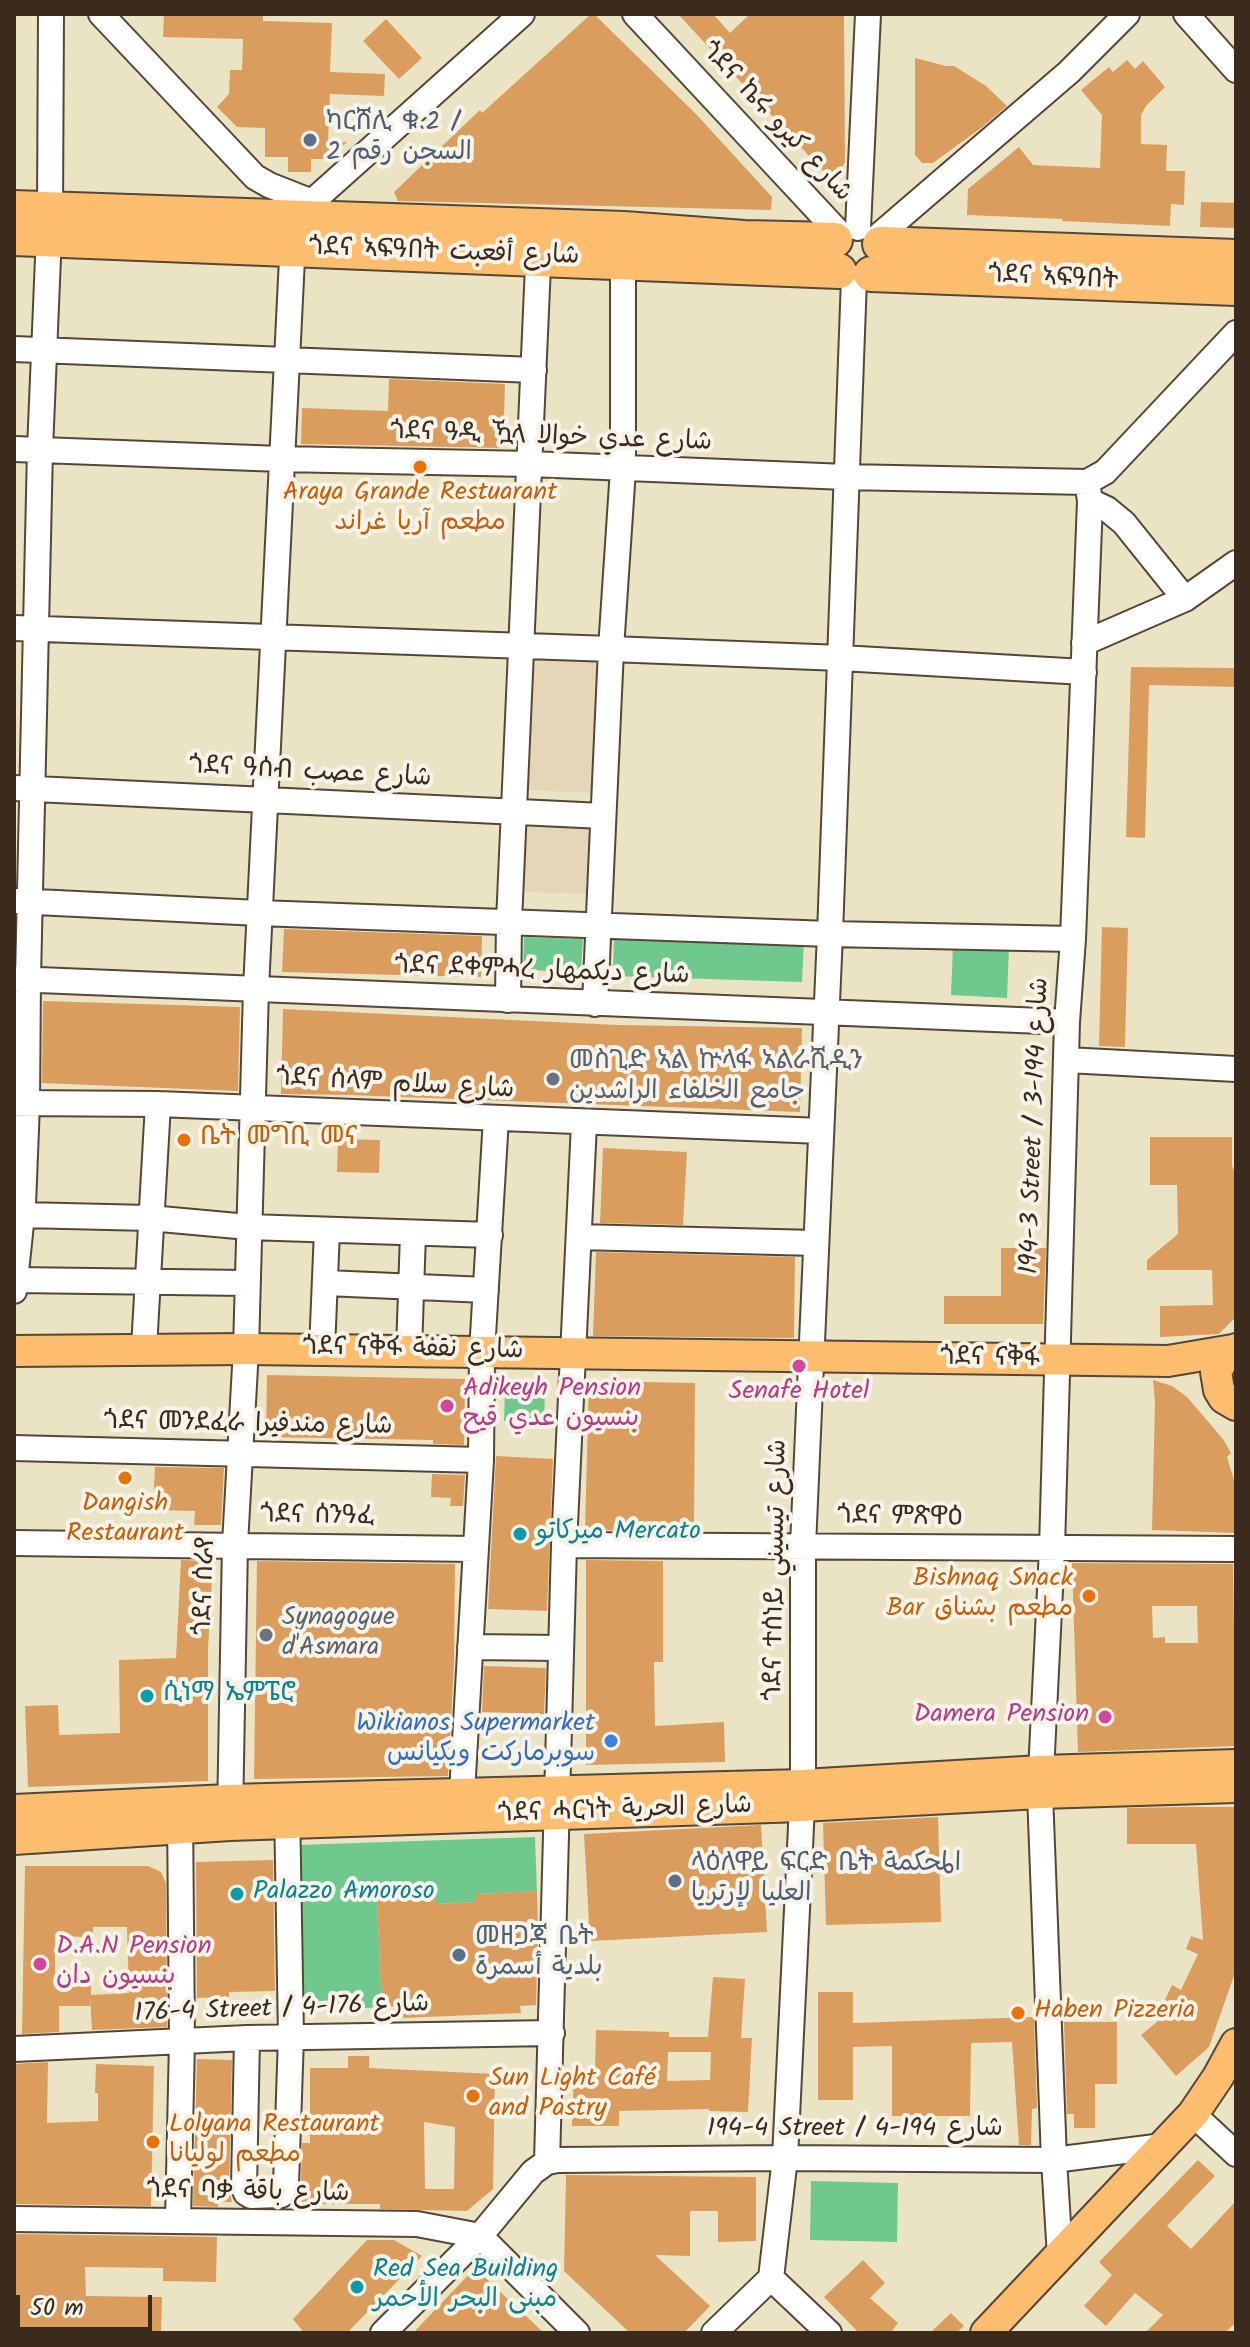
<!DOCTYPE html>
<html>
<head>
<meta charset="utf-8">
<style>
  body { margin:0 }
  #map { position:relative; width:1250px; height:2347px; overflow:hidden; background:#ebe4c4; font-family:Kalam,sans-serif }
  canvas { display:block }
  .frame { position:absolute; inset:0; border:16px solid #3b2a1e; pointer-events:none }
  .scale { position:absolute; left:16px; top:2295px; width:136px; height:36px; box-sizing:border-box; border:4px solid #3b2a1e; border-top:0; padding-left:10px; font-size:24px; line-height:28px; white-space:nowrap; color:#3b2a1e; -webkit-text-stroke:6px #f7f3e8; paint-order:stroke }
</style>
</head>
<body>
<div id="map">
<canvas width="1250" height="2347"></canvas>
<div class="frame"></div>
<div class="scale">50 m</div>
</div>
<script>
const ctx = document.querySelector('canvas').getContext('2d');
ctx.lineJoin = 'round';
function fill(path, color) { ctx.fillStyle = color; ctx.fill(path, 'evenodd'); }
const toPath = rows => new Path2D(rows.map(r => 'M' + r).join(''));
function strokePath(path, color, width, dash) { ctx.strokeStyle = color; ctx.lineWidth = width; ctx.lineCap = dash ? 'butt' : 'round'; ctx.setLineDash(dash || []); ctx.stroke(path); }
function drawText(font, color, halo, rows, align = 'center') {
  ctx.font = font + ' Kalam,"Playpen Sans Arabic","Noto Sans Ethiopic",sans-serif'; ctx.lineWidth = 8; ctx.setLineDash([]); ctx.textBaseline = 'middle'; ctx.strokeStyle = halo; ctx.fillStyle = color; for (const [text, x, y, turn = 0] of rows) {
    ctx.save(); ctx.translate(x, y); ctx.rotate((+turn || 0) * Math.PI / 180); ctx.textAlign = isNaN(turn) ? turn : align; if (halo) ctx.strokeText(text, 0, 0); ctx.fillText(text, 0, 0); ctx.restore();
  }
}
fill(toPath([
  [534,658,598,661,592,793,528,790],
  [526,823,590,826,588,894,524,892]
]), '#e4d6b7');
fill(toPath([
  [614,935,804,941,802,982,613,976],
  [524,937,583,939,581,972,523,970],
  [953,945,1009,947,1007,998,951,995],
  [505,1390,545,1391,544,1422,504,1421],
  [535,1837,537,1891,476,1894,476,1902,435,1904,434,1898,377,1900,382,2007,305,2012,298,1845],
  [811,2181,898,2183,897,2242,810,2240]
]), '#6fc88e');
fill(toPath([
  [164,14,263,14,263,21,332,23,330,72,385,74,384,96,330,94,328,142,347,142,329,159,311,159,311,172,288,172,288,157,265,157,265,128,237,127,217,107,229,94,230,70,242,70,243,39,163,37],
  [591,14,594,14,696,114,772,197,771,210,398,201,394,192,480,110,482,113],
  [678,14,713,14,730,33,750,14,844,14,845,162,839,173,828,174,823,171],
  [386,19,422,58,399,79,363,41],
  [915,58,946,66,954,66,986,86,1007,106,981,128,933,163,922,163,915,155],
  [1127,60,1135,69,1143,61,1165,87,1146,106,1141,115,1141,144,1167,145,1166,171,1185,171,1184,205,1171,204,1170,226,1062,221,1063,219,967,215,968,189,1019,147,1033,165,1100,168,1102,115,1081,90,1109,67,1113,72],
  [1201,202,1236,203,1236,228,1200,227],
  [389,379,505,384,503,448,301,444,302,408,388,411],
  [1131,667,1236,668,1236,687,1149,685,1145,838,1126,837],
  [1102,927,1128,928,1125,1047,1099,1046],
  [284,929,482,936,481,977,282,972],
  [43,1001,240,1007,238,1091,42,1083],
  [283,1009,617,1025,802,1028,800,1112,349,1095,281,1094],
  [1150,1137,1232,1137,1232,1165,1236,1178,1236,1317,1219,1334,1160,1337,1160,1306,1213,1305,1212,1270,1147,1270,1147,1260,1178,1234,1177,1185,1150,1185],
  [338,1139,380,1140,379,1173,337,1172],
  [603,1148,687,1152,683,1225,600,1223],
  [1001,1248,1046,1248,1043,1324,944,1324,944,1296,1001,1296],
  [596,1252,795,1257,794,1338,593,1336],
  [267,1375,465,1379,464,1445,433,1444,433,1440,266,1437],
  [1153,1380,1172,1386,1187,1397,1223,1439,1231,1453,1227,1457,1235,1483,1236,1533,1152,1530,1155,1402],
  [589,1381,695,1383,694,1531,585,1530],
  [496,1456,553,1459,547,1611,488,1609],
  [155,1467,224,1468,221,1525,194,1525,195,1511,153,1510],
  [432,1474,465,1475,463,1506,450,1506,451,1498,431,1497],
  [181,1560,213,1561,208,1649,208,1781,28,1787,25,1706,58,1705,59,1735,120,1733,119,1660,176,1658],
  [586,1560,663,1561,663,1662,654,1662,655,1726,724,1722,725,1762,586,1765],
  [257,1561,455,1564,454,1665,448,1776,254,1779],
  [1072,1563,1233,1564,1236,1746,1078,1752],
  [1152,1606,1197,1606,1198,1643,1165,1643,1165,1637,1153,1638],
  [484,1666,546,1668,544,1714,482,1712],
  [1185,1807,1236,1807,1236,1970,1209,2047,1176,2076,1141,2035,1170,2011,1163,2004,1172,1985,1181,1990,1198,1954,1186,1949,1191,1936,1203,1940,1196,1844,1127,1844,1127,1808],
  [938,1817,941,1922,826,1925,823,1823],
  [761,1825,767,1932,590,1941,584,1834],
  [273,1860,275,1991,229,1992,229,1997,197,1998,196,1862],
  [25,1866,148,1866,161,1872,166,1883,167,2027,92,2030,90,1998,90,2006,59,2006,59,2032,22,2034],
  [93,1927,127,1927,129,1993,91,1995,91,1982,55,1982,55,1935,93,1938],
  [537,1891,538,1929,536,2005,520,2006,521,2013,403,2018,403,2006,382,2007,377,1900,435,1898,435,1904,476,1902,476,1894],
  [713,1977,745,1979,741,2038,752,2038,748,2112,709,2111,709,2109,619,2111,619,2126,572,2126,574,2071,595,2071,596,2030,669,2032,669,2037,708,2037],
  [668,2052,711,2052,710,2080,667,2081],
  [818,1992,853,1992,853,2023,1034,2017,1037,2108,1032,2109,1031,2145,1019,2145,1012,2042,971,2043,970,2116,892,2116,892,2046,853,2047,853,2100,818,2100],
  [1064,2022,1117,2022,1117,2084,1095,2084,1095,2128,1074,2128,1074,2114,1067,2114],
  [348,2056,369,2056,369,2068,495,2074,493,2189,467,2211,380,2209,380,2204,300,2204,302,2143,310,2143,310,2068,348,2068],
  [424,2122,455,2127,454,2189,425,2189],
  [197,2059,232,2060,229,2188,232,2202,218,2202,218,2207,193,2206],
  [48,2062,47,2123,98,2121,98,2093,95,2093,96,2064,154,2066,151,2206,14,2204,14,2064],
  [1198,2160,1215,2176,1167,2226,1191,2249,1236,2201,1236,2322,1225,2333,1145,2333,1163,2315,1135,2293,1106,2326,1084,2306,1112,2275,1099,2262],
  [566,2175,756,2177,756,2241,718,2242,718,2211,690,2211,690,2256,655,2255,710,2306,684,2333,630,2333,564,2271],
  [14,2234,217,2237,216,2282,163,2281,163,2268,85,2267,86,2296,162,2297,161,2333,14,2333],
  [367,2240,394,2240,422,2256,347,2333,304,2333,293,2319],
  [863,2260,885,2283,870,2298,898,2323,890,2333,859,2333,824,2297],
  [475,2268,544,2333,413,2333],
  [951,2313,964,2326,956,2333,930,2333]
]), '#da9d5d');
const minor = toPath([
  [101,14,255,177,269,185,312,202],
  [635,14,840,234],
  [1186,14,1236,70],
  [858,228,868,14],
  [876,238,1069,72,1127,14],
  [14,349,534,370],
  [14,449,281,459,530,464,846,477,1087,482,1105,472,1236,333],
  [1090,501,1107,509,1124,523,1185,599],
  [14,628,611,649,841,658,1084,672],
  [1084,643,1185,599,1236,563],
  [14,788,603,816],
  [16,901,259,913,830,934,1073,939],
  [14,979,1067,1022],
  [508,1000,509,922,539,243],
  [595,1004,611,649,623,469,623,247],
  [1067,1060,1236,1069],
  [14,1103,158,1104,821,1131],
  [22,1215,150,1218,248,1227,490,1235],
  [579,1237,816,1243],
  [15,1280,247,1283],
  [326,1283,486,1290],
  [14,1291,23,1205,27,1104,28,979,40,450,50,210,51,14],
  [144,1348,158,1104],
  [322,1350,327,1230],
  [409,1351,413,1233],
  [14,1448,481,1460],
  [14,1543,475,1549],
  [564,1545,1236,1549],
  [470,1647,560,1648],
  [461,1811,481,1460,482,1352,496,1118],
  [230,1816,235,1544,246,1349,256,989,294,218,522,14],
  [247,2038,244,2188,246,2193,251,2196,281,2195,286,2184,291,2037,287,1805],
  [14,2049,247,2038,552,2033],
  [1193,2114,1236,2154],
  [547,2162,564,1545,584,1123],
  [14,2219,417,2224,480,2236,577,2333],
  [178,2221,182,2041,180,1811],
  [1060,2256,1054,2160,1040,1793,1052,1549,1067,1022,1073,939,1090,501,1087,482],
  [771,2278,785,2158,803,1785,803,1546,830,934,854,278],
  [771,2278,829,2333],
  [383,2333,480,2236,533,2172,547,2162,558,2160,785,2158,1054,2160,1163,2146],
  [714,2333,771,2278]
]);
const major = toPath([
  [1236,1349,1225,1356,1216,1372,1219,1390,1224,1398,1236,1405],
  [14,1351,246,1349,1168,1361,1233,1350],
  [14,1810,229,1800,803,1785,1041,1771,1236,1765],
  [14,1839,230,1825,802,1806,1040,1793,1236,1787],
  [986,2333,1193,2114,1218,2077,1236,2044]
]);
const highway = toPath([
  [14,208,624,229,744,238,835,240],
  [14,238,839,271],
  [880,244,1236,257],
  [871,274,1236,288]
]);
strokePath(minor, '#554637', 28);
strokePath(major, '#554637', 34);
strokePath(highway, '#554637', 38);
strokePath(minor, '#fff', 24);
strokePath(major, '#fcbd6f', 30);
strokePath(highway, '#fcbd6f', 34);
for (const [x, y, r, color] of [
  [310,140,8,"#5c6f8a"],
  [420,467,8,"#e8710a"],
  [553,1079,8,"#6b7280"],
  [184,1140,8,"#e8710a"],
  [799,1366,8,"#d1479c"],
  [447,1406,8,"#d1479c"],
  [125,1478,8,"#e8710a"],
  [520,1534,8,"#0f9aa8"],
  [1089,1596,8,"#e8710a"],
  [266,1635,8,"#6b7280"],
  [147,1696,8,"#0f9aa8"],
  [1105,1717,8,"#d1479c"],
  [611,1741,8,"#3f7fe0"],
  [675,1881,8,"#5c6f8a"],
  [237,1894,8,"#0f9aa8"],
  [459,1955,8,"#5c6f8a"],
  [40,1964,8,"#d1479c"],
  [1018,2013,8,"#e8710a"],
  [473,2096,8,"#e8710a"],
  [153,2142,8,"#e8710a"],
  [357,2287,8,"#0f9aa8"]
]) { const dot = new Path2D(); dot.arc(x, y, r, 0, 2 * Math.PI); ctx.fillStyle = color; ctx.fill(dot); strokePath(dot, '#f7f3e8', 3); }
drawText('26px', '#3b2a1e', '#f7f3e8', [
  ["ጎደና ኬሩ شارع كيرو",775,123,47],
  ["ጎደና ኣፍዓበት شارع أفعبت",444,254,2],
  ["ጎደና ኣፍዓበት",1053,280,3],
  ["ጎደና ዓዲ ዃላ شارع عدي خوالا",551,439,2],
  ["ጎደና ዓሰብ شارع عصب",310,774,3],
  ["ጎደና ደቀምሓረ شارع ديكمهار",542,973,2],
  ["ጎደና ሰላም شارع سلام",395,1086,3],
  ["194-3 Street / شارع 194-3",1037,1126,-88],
  ["ጎደና ናቅፋ شارع نقفة",413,1351,1],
  ["ጎደና ናቅፋ",990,1360,1],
  ["ጎደና መንደፈራ شارع مندفيرا",248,1426,1],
  ["ጎደና ሰንዓፈ",317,1518,1],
  ["ጎደና ምጽዋዕ",900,1519,1],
  ["ጎደና ተሰነይ شارع تيسيني",778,1570,-89],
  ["ጎደና ሰራየ",207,1586,-88],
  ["ጎደና ሓርነት شارع الحرية",625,1812,-2],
  ["176-4 Street / شارع 176-4",282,2011,-2],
  ["194-4 Street / شارع 194-4",855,2131],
  ["ጎደና ባቃ شارع باقة",248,2194,1]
]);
drawText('26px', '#4e5e75', '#f7f3e8', [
  ["ካርሸሊ ቁ.2 /",326,125],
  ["السجن رقم 2",326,155],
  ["ላዕለዋይ ፍርድ ቤት المحكمة",691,1866],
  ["العليا لإرتريا",691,1896],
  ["መዘጋጃ ቤት",475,1940],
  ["بلدية أسمرة",475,1970]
], 'left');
drawText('26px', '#c56008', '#f7f3e8', [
  ["Araya Grande Restuarant",420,495,"center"],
  ["مطعم آريا غراند",420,525,"center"],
  ["ቤት መግቢ መና",200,1140],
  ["Dangish",125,1506,"center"],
  ["Restaurant",125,1536,"center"],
  ["Bishnaq Snack",1073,1581,"right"],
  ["Bar مطعم بشناق",1073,1611,"right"],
  ["Haben Pizzeria",1034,2013],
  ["Sun Light Café",489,2081],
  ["and Pastry",489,2111],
  ["Lolyana Restaurant",169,2127],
  ["مطعم لوليانا",169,2157]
], 'left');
drawText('26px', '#5b616d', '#f7f3e8', [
  ["መስጊድ ኣል ኵላፋ ኣልራሺዲን",569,1064],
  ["جامع الخلفاء الراشدين",569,1094],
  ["Synagogue",282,1620],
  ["d'Asmara",282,1650]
], 'left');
drawText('26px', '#b23c85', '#f7f3e8', [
  ["Adikeyh Pension",463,1391],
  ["بنسيون عدي قيح",463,1421],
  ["Senafe Hotel",799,1394,"center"],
  ["Damera Pension",1089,1717,"right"],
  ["D.A.N Pension",56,1949],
  ["بنسيون دان",56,1979]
], 'left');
drawText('26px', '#0d838f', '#f7f3e8', [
  ["ميركاتو Mercato",536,1534],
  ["ሲነማ ኤምፔሮ",163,1696],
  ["Palazzo Amoroso",253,1894],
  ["Red Sea Building",373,2272],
  ["مبنى البحر الأحمر",373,2302]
], 'left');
drawText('26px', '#366cbe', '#f7f3e8', [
  ["Wikianos Supermarket",595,1726],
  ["سوبرماركت ويكيانس",595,1756]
], 'right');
</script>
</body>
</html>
